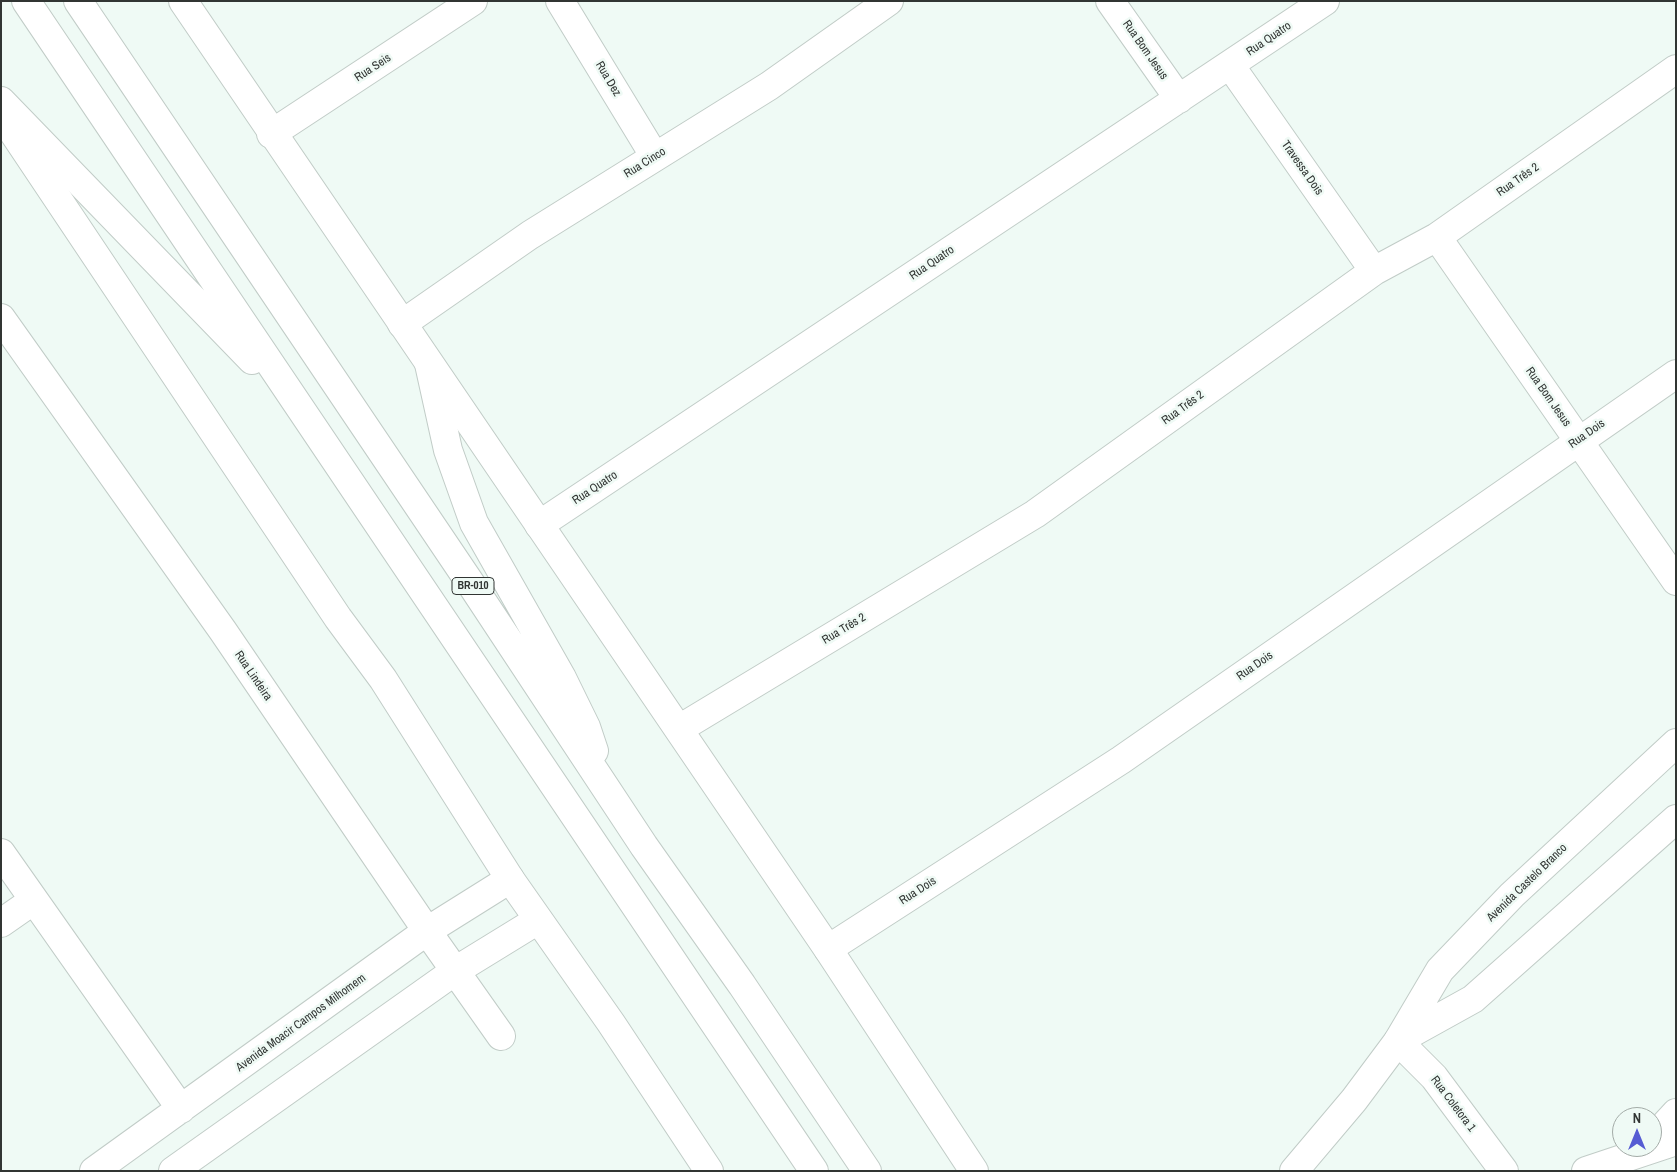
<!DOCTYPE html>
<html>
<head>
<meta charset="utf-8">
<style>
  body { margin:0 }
  #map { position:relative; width:1677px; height:1172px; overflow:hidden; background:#effaf5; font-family:"Archivo Narrow",sans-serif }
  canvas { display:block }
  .frame { position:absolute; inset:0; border:2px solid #313533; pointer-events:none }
  .north { position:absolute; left:1612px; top:1107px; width:50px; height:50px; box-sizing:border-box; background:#effaf5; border:1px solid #a3aba7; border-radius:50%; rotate:0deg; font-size:14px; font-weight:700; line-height:20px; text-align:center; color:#313533 }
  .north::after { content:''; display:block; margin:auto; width:18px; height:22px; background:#565cd3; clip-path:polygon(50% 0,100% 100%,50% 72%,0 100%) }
</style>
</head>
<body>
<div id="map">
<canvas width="1677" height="1172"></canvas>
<div class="frame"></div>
<div class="north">N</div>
</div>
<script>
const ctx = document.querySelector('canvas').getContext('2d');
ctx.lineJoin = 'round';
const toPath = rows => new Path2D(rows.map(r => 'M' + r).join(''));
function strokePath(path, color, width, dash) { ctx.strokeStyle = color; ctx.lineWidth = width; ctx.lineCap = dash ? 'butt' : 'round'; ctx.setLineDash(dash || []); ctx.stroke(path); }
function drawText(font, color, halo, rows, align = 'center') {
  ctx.font = font + ' "Archivo Narrow",sans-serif'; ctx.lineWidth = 5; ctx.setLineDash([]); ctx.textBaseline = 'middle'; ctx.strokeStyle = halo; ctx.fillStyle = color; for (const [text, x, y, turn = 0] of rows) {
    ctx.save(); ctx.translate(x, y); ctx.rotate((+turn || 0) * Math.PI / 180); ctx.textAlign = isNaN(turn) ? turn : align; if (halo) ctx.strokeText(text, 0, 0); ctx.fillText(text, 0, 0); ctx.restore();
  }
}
const minor = toPath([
  [560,1,655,157],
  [1110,1,1179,99],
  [1230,65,1374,271],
  [271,134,473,1],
  [1437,237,1676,581],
  [1,318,223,631,427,931,501,1036],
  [402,324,530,235,769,86,889,1],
  [539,525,1325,1],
  [679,729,1035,514,1374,271,1437,237,1676,69],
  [1,853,181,1109],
  [1,923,34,900],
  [828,949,1121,760,1676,374],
  [1398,1041,1434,1077,1504,1171],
  [1652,1139,1676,1113],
  [94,1171,427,931,510,879],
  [173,1171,455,971,538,920],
  [1586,1171,1676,1141]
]);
const major = toPath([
  [183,1,828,949,974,1171],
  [1,114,338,618,383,679,510,879,611,1023,709,1171],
  [1399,1040,1473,999,1676,819],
  [1294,1171,1354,1100,1398,1041,1440,970,1512,895,1676,743]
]);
const highway = toPath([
  [26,1,814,1171],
  [78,1,473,587,644,846,742,985,867,1171],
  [1,101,252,360],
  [429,364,448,450,474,523,562,678,586,727,594,751]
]);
strokePath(minor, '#c1ccc7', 30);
strokePath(major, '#c1ccc7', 30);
strokePath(highway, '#c1ccc7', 30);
strokePath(minor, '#fff', 28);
strokePath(major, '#fff', 28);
strokePath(highway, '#fff', 28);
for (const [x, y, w] of [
  [473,586,42]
]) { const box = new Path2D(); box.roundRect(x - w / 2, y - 8.5, w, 17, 4); ctx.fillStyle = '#effaf5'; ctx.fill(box); strokePath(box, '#313533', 1); }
drawText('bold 11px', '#313533', null, [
  ["BR-010",473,586]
]);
drawText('12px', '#313533', '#effaf5', [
  ["Rua Quatro",1269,39,-34],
  ["Rua Bom Jesus",1145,50,55],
  ["Rua Seis",373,68,-33],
  ["Rua Dez",608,79,59],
  ["Rua Cinco",645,163,-32],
  ["Travessa Dois",1302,168,55],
  ["Rua Três 2",1518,180,-35],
  ["Rua Quatro",932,263,-34],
  ["Rua Bom Jesus",1548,397,55],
  ["Rua Três 2",1183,408,-36],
  ["Rua Dois",1587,434,-35],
  ["Rua Quatro",595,488,-33],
  ["Rua Três 2",844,629,-31],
  ["Rua Dois",1255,666,-35],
  ["Rua Lindeira",253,676,56],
  ["Avenida Castelo Branco",1527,883,-44],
  ["Rua Dois",918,891,-33],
  ["Avenida Moacir Campos Milhomem",301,1023,-36],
  ["Rua Coletora 1",1453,1104,53]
]);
</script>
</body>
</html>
